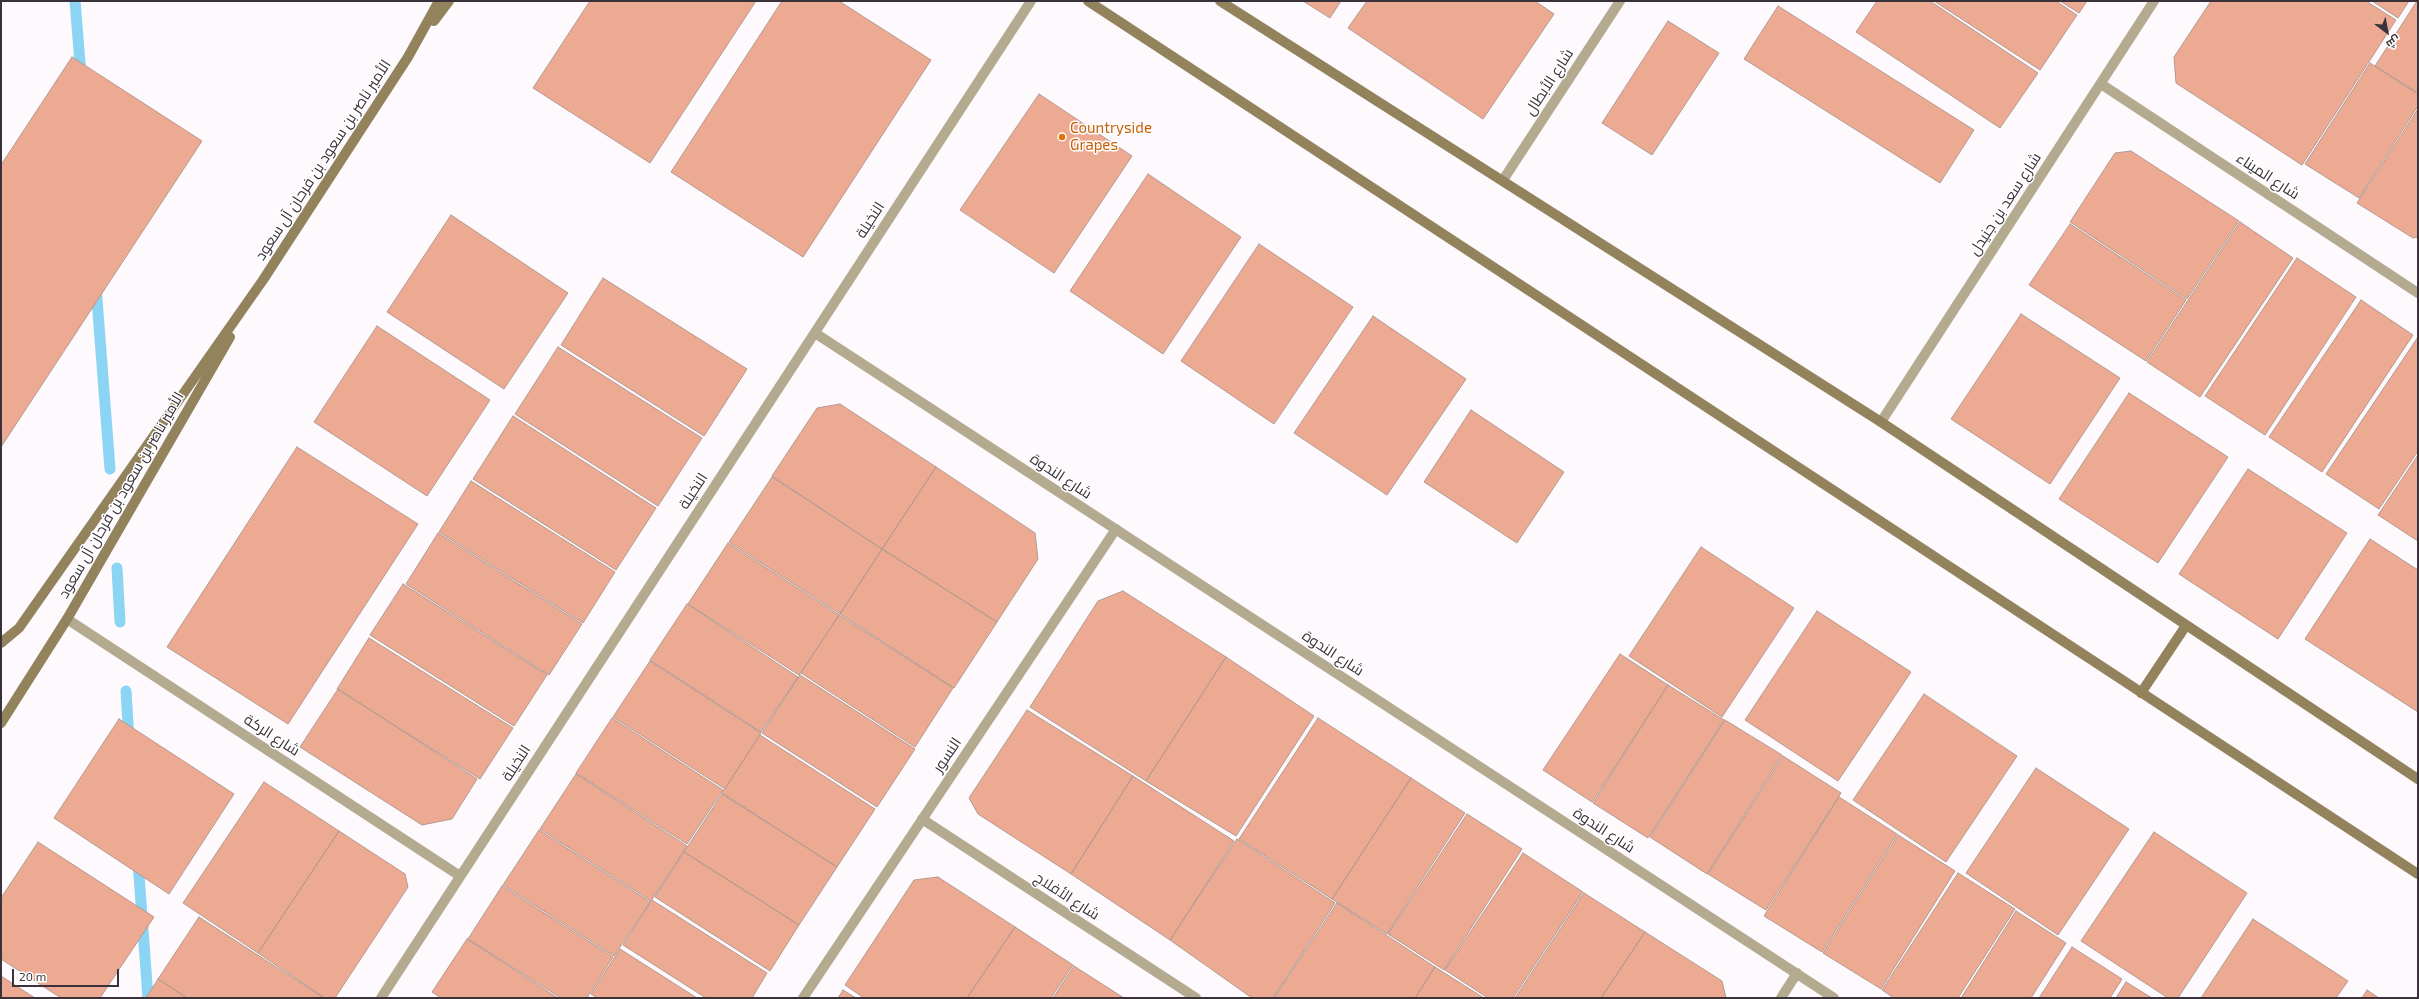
<!DOCTYPE html>
<html>
<head>
<meta charset="utf-8">
<style>
  body { margin:0 }
  #map { position:relative; width:2419px; height:999px; overflow:hidden; background:#fdf9fd; font-family:"Exo 2",Cairo,sans-serif }
  canvas { display:block }
  .frame { position:absolute; inset:0; border:2px solid #3a323a; pointer-events:none }
  .north { position:absolute; left:2367px; top:12px; width:40px; height:40px; -webkit-text-stroke:3px #fff; paint-order:stroke; rotate:148deg; font-size:11px; font-weight:700; line-height:16px; text-align:center; color:#3a323a }
  .north::after { content:''; display:block; margin:auto; width:14px; height:18px; background:#3a323a; clip-path:polygon(50% 0,100% 100%,50% 72%,0 100%) }
  .scale { position:absolute; left:12px; top:969px; width:107px; height:18px; box-sizing:border-box; border:2px solid #3a323a; border-top:0; padding-left:5px; font-size:12px; line-height:14px; white-space:nowrap; color:#3a323a; -webkit-text-stroke:3px #fff; paint-order:stroke }
</style>
</head>
<body>
<div id="map">
<canvas width="2419" height="999"></canvas>
<div class="frame"></div>
<div class="north">ش</div>
<div class="scale">20 m</div>
</div>
<script>
const ctx = document.querySelector('canvas').getContext('2d');
ctx.lineJoin = 'round';
const toPath = rows => new Path2D(rows.map(r => 'M' + r).join(''));
function strokePath(path, color, width, dash) { ctx.strokeStyle = color; ctx.lineWidth = width; ctx.lineCap = dash ? 'butt' : 'round'; ctx.setLineDash(dash || []); ctx.stroke(path); }
function fill(path, color) { ctx.fillStyle = color; ctx.fill(path, 'evenodd'); }
function drawText(font, color, halo, rows, align = 'center') {
  ctx.font = font + ' "Exo 2",Cairo,sans-serif'; ctx.lineWidth = 3; ctx.setLineDash([]); ctx.textBaseline = 'middle'; ctx.strokeStyle = halo; ctx.fillStyle = color; for (const [text, x, y, turn = 0] of rows) {
    ctx.save(); ctx.translate(x, y); ctx.rotate((+turn || 0) * Math.PI / 180); ctx.textAlign = isNaN(turn) ? turn : align; if (halo) ctx.strokeText(text, 0, 0); ctx.fillText(text, 0, 0); ctx.restore();
  }
}
strokePath(toPath([
  [75,1,81,75],
  [96,286,110,469],
  [117,568,120,622],
  [126,691,129,740],
  [138,861,148,998]
]), '#8bd4f4', 11);
const building = toPath([
  [590,1,756,1,650,163,533,88,590,1],
  [782,1,839,1,931,60,803,257,671,172,782,1],
  [1303,1,1341,1,1330,18,1303,1],
  [1367,1,1535,1,1554,14,1483,119,1348,28,1367,1],
  [1877,1,1930,1,2038,73,2000,128,1856,32,1877,1],
  [1934,1,2056,1,2077,15,2040,70,1934,1],
  [2060,1,2087,1,2079,13,2060,1],
  [2211,1,2366,1,2396,20,2302,165,2176,83,2174,57,2211,1],
  [2372,1,2409,1,2398,18,2372,1],
  [2417,1,2418,1,2418,93,2375,66,2417,1],
  [1778,6,1974,130,1940,183,1744,59,1778,6],
  [1668,21,1719,53,1652,155,1602,123,1668,21],
  [72,57,202,141,1,447,1,165,72,57],
  [2370,63,2418,94,2418,106,2359,198,2305,164,2370,63],
  [1039,94,1132,156,1054,273,960,210,1039,94],
  [2418,109,2418,237,2413,238,2357,203,2418,109],
  [2131,151,2239,221,2187,299,2070,222,2115,153,2131,151],
  [1148,174,1241,237,1163,354,1070,291,1148,174],
  [451,215,568,293,504,389,387,312,451,215],
  [2240,222,2293,258,2200,397,2147,362,2240,222],
  [2070,224,2186,300,2146,361,2029,285,2070,224],
  [1259,244,1353,307,1274,424,1181,361,1259,244],
  [2297,258,2356,297,2265,435,2205,396,2297,258],
  [603,278,747,369,704,436,561,345,603,278],
  [2361,300,2413,335,2322,472,2269,437,2361,300],
  [2021,314,2120,378,2050,484,1951,419,2021,314],
  [1373,316,1466,379,1387,495,1294,433,1373,316],
  [377,326,490,400,427,496,314,422,377,326],
  [2418,337,2418,451,2379,509,2326,474,2418,337],
  [558,347,702,438,658,506,515,414,558,347],
  [2129,393,2228,457,2158,563,2059,499,2129,393],
  [840,404,936,467,882,549,772,476,817,408,840,404],
  [1471,410,1564,472,1517,543,1424,482,1471,410],
  [513,416,656,508,616,570,473,479,513,416],
  [297,447,418,524,288,724,167,647,297,447],
  [2418,455,2418,541,2378,515,2418,455],
  [936,467,1035,533,1038,559,997,622,882,549,936,467],
  [2248,469,2347,533,2278,639,2179,574,2248,469],
  [772,477,882,549,840,614,729,542,772,477],
  [471,481,615,572,583,623,439,532,471,481],
  [438,533,582,624,549,675,406,584,438,533],
  [2370,539,2418,570,2418,712,2305,639,2370,539],
  [728,543,839,615,799,675,688,604,728,543],
  [1701,547,1794,608,1722,717,1629,656,1701,547],
  [882,549,997,622,954,688,840,614,882,549],
  [403,584,547,675,514,726,370,635,403,584],
  [1123,591,1226,657,1146,781,1030,707,1098,601,1123,591],
  [687,604,798,677,761,732,650,660,687,604],
  [1817,611,1911,672,1838,781,1745,720,1817,611],
  [839,615,953,688,915,747,801,673,839,615],
  [369,638,513,728,480,779,337,689,369,638],
  [1620,654,1668,685,1592,802,1543,770,1620,654],
  [1226,657,1314,716,1236,836,1146,781,1226,657],
  [650,661,761,733,725,789,613,717,650,661],
  [800,675,915,749,877,807,762,733,800,675],
  [1668,685,1724,720,1648,838,1593,803,1668,685],
  [338,689,477,779,452,819,422,825,300,747,338,689],
  [1924,694,2017,756,1946,862,1853,800,1924,694],
  [1027,710,1133,776,1071,874,978,814,969,798,1027,710],
  [612,718,723,790,687,844,576,773,612,718],
  [1318,718,1411,778,1332,899,1239,839,1318,718],
  [119,719,234,794,169,894,54,818,119,719],
  [1725,720,1782,755,1707,874,1650,837,1725,720],
  [760,735,875,809,837,867,722,793,760,735],
  [1783,756,1841,793,1766,910,1708,874,1783,756],
  [2036,768,2129,829,2058,935,1966,873,2036,768],
  [576,774,687,846,651,901,540,829,576,774],
  [1133,776,1234,841,1170,940,1071,874,1133,776],
  [1411,778,1465,813,1387,934,1332,899,1411,778],
  [264,782,339,831,258,953,183,903,264,782],
  [722,794,837,867,799,925,684,852,722,794],
  [1839,797,1897,834,1822,952,1764,916,1839,797],
  [1467,814,1522,849,1444,970,1388,934,1467,814],
  [539,830,650,902,614,956,503,885,539,830],
  [339,831,405,874,408,887,335,998,325,998,258,953,339,831],
  [2154,832,2247,893,2178,998,2168,998,2081,941,2154,832],
  [1898,835,1955,871,1881,989,1823,953,1898,835],
  [1237,839,1335,903,1273,998,1252,998,1170,940,1237,839],
  [38,842,154,917,100,998,61,998,1,959,1,898,38,842],
  [684,852,799,925,770,971,655,897,684,852],
  [1523,853,1583,892,1513,998,1488,998,1445,970,1523,853],
  [1958,873,2015,909,1958,998,1894,998,1882,990,1958,873],
  [938,877,1015,927,967,998,864,998,845,985,914,880,938,877],
  [502,886,613,957,587,998,561,998,468,939,502,886],
  [1584,893,1645,932,1601,998,1515,998,1584,893],
  [652,900,767,973,752,998,706,998,623,945,652,900],
  [1337,903,1435,967,1415,998,1274,998,1337,903],
  [2016,911,2066,943,2031,998,1961,998,2016,911],
  [199,917,324,998,187,998,158,979,199,917],
  [2253,919,2348,981,2336,998,2201,998,2253,919],
  [1015,927,1073,965,1051,998,967,998,1015,927],
  [1645,932,1722,981,1726,998,1601,998,1645,932],
  [467,939,558,998,441,998,432,992,467,939],
  [2072,947,2122,979,2110,998,2039,998,2072,947],
  [620,949,697,998,597,998,591,994,620,949],
  [1074,966,1124,998,1053,998,1074,966],
  [1435,967,1484,998,1415,998,1435,967],
  [1,976,35,998,1,998,1,976],
  [158,979,187,998,146,998,158,979],
  [2126,982,2152,998,2116,998,2126,982],
  [843,990,856,998,838,998,843,990],
  [2367,990,2379,998,2362,998,2367,990]
]);
fill(building, '#edaa93');
strokePath(building, '#b4998f', 1);
strokePath(toPath([
  [2101,84,2418,293],
  [1503,180,1620,1],
  [815,333,1834,998],
  [1881,422,2154,1],
  [67,619,460,876],
  [922,819,1196,998],
  [381,998,1031,1],
  [803,998,1116,529],
  [1781,998,1797,973]
]), '#b4aa90', 10);
strokePath(toPath([
  [1088,1,2418,874],
  [1220,1,1881,422,2418,779],
  [434,21,449,1],
  [1,643,19,628,263,280,408,57,439,1],
  [2141,693,2185,627],
  [1,723,67,619,230,337]
]), '#92835c', 10);
for (const [x, y, r, color] of [
  [1062,137,4,"#e8710a"]
]) { const dot = new Path2D(); dot.arc(x, y, r, 0, 2 * Math.PI); ctx.fillStyle = color; ctx.fill(dot); strokePath(dot, '#fff', 1.5); }
drawText('15px', '#3a323a', '#fff', [
  ["شارع الأبطال",1549,82,-57],
  ["الأمير ناصر بن سعود بن فرحان آل سعود",323,160,-57],
  ["شارع الميناء",2268,176,33],
  ["شارع سعد بن جنيدل",2005,204,-57],
  ["النخيلة",870,220,-57],
  ["شارع الندوة",1061,476,33],
  ["النخيلة",693,491,-57],
  ["الأمير ناصر بن سعود بن فرحان آل سعود",121,495,-60],
  ["شارع الندوة",1333,653,33],
  ["شارع الركة",272,735,33],
  ["النسور",947,755,-56],
  ["النخيلة",516,763,-57],
  ["شارع الندوة",1604,830,33],
  ["شارع الأفلاج",1067,896,33]
]);
drawText('15px', '#c56008', '#fff', [
  ["Countryside",1070,128],
  ["Grapes",1070,145]
], 'left');
</script>
</body>
</html>
